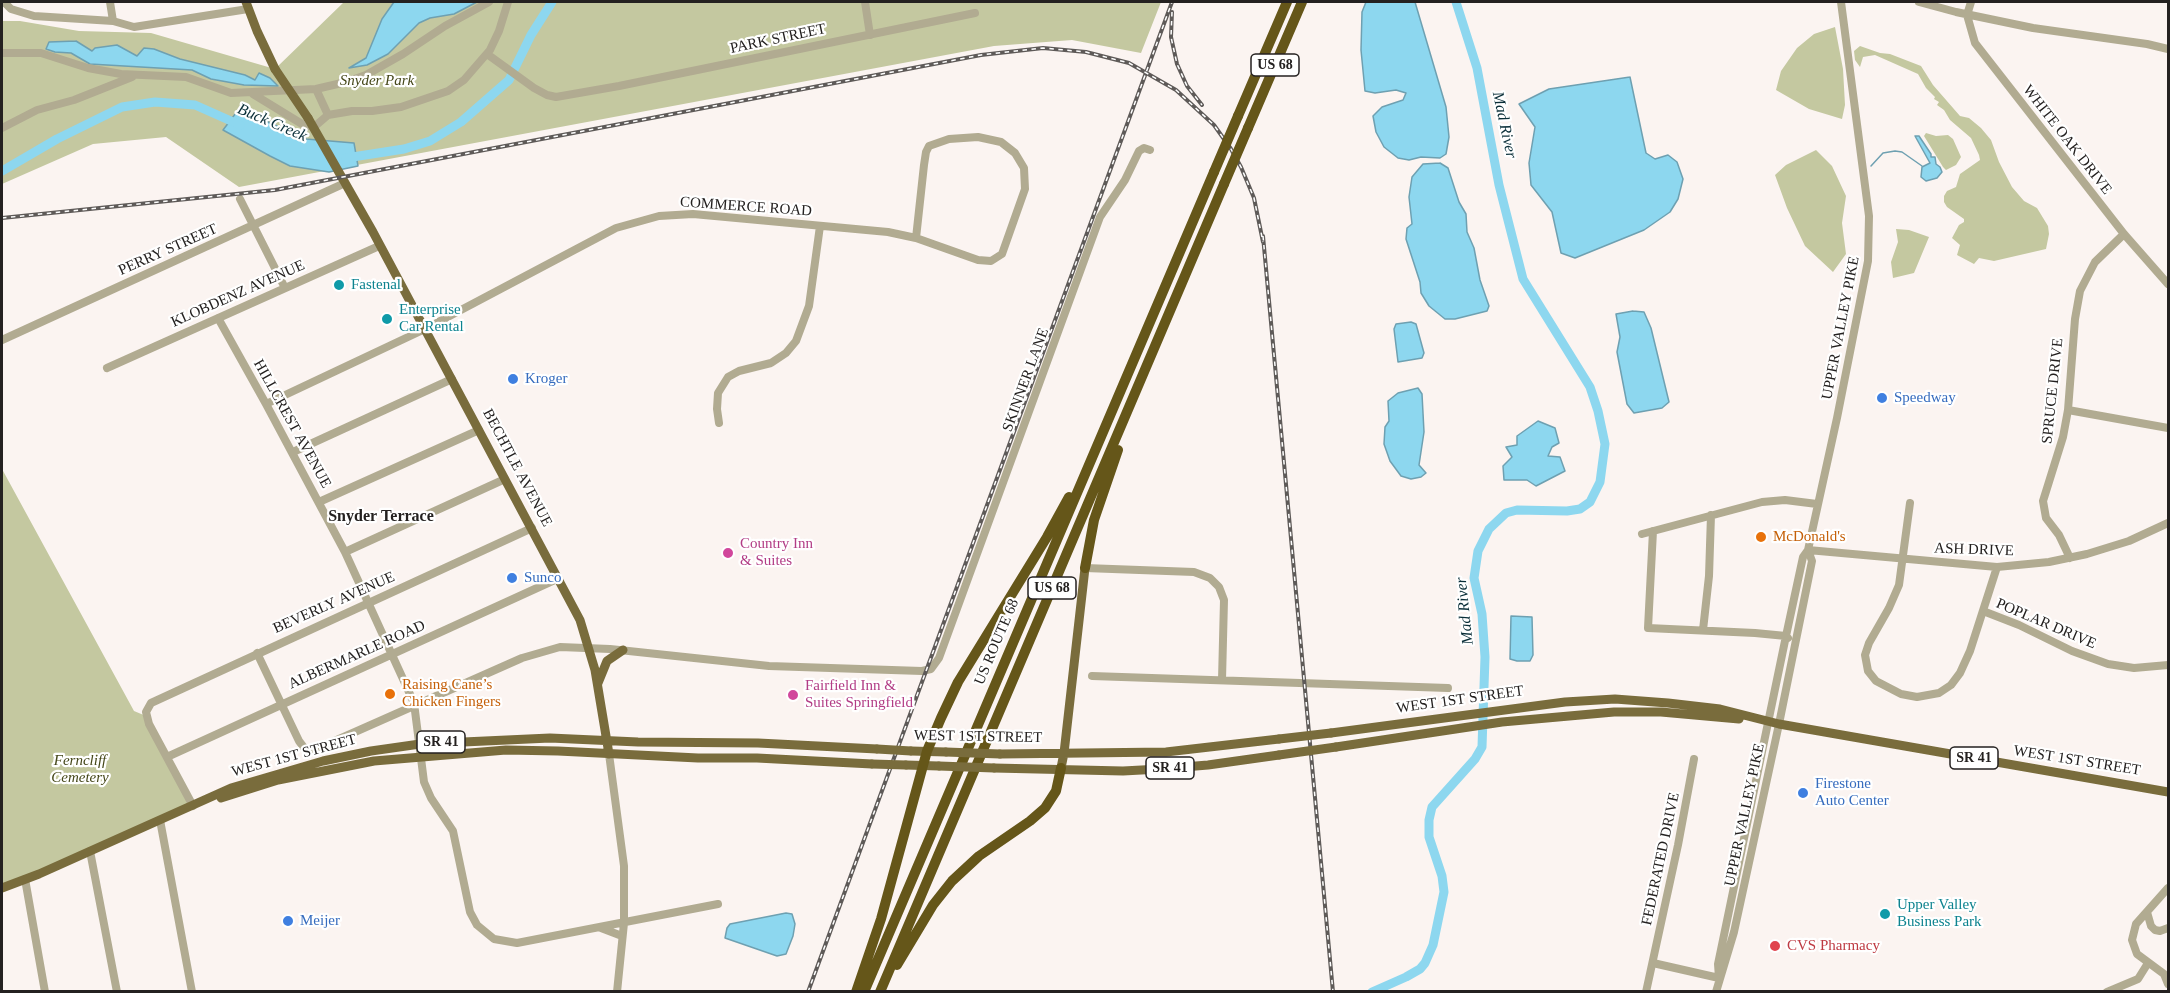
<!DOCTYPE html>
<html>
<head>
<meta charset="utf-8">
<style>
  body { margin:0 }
  #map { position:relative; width:2170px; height:993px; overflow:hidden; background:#fbf4f1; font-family:Georgia,serif }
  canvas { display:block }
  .frame { position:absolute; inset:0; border:3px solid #242120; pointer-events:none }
</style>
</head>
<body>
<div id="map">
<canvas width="2170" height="993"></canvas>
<div class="frame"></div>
</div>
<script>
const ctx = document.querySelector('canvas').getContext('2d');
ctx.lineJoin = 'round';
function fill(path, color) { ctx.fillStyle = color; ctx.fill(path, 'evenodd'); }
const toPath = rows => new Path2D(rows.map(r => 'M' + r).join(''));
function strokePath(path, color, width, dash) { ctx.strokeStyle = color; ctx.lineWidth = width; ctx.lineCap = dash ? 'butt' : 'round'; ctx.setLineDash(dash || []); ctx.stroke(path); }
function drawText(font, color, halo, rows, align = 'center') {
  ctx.font = font + ' Georgia,serif'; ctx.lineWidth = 4.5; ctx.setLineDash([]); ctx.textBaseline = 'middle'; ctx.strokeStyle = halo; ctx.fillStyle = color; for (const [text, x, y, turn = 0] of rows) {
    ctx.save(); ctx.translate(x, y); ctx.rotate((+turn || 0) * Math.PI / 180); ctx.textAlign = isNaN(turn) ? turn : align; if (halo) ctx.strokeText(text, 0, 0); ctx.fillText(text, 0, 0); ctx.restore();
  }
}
fill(toPath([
  [344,2,1161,2,1141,53,1072,40,994,46,239,187,166,137,93,144,2,184,2,21,20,21,79,31,151,33,275,69],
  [1835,27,1843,69,1845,105,1842,119,1809,109,1776,90,1781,71,1797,48,1814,34],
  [1860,46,1880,53,1890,54,1921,66,1933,85,1960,116,1969,118,1981,128,1991,140,1999,162,2012,187,2024,201,2037,208,2048,226,2049,234,2046,249,1994,261,1979,258,1974,264,1957,255,1960,245,1952,238,1959,225,1964,222,1964,219,1947,207,1944,202,1944,196,1947,191,1956,187,1960,174,1980,160,1979,155,1971,138,1950,120,1944,110,1937,105,1939,102,1934,99,1935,97,1926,88,1918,74,1875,55,1863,57,1860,67,1855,60,1854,51],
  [1926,133,1936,136,1948,135,1953,139,1961,157,1956,165,1946,170,1943,167,1924,136],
  [1816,150,1832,166,1846,196,1842,223,1846,254,1833,272,1805,246,1787,208,1775,175,1786,165],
  [1896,229,1909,230,1929,237,1914,273,1893,278,1891,262,1898,242],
  [2,469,134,711,146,716,193,806,2,888]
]), '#c4c8a0');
const water = toPath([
  [394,2,477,2,454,14,430,18,419,23,388,54,367,65,349,68,366,58,382,19,394,2],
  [1366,2,1415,2,1446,107,1449,137,1446,154,1440,158,1421,157,1409,160,1398,158,1384,147,1376,132,1373,116,1382,107,1403,100,1406,93,1396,90,1375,93,1365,91,1361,50,1362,12,1366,2],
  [76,41,92,51,95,48,117,45,137,56,144,48,154,49,180,59,245,75,255,80,259,73,270,78,278,86,244,85,211,79,192,70,90,64,71,53,55,52,46,49,49,42,76,41],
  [1630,77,1646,153,1655,159,1668,155,1677,162,1683,179,1678,199,1670,212,1644,230,1575,258,1561,253,1552,212,1531,185,1529,163,1535,127,1519,104,1549,89,1630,77],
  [239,109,306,139,354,143,358,166,329,172,290,166,270,156,223,130,239,109],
  [1915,136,1919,136,1931,154,1931,157,1935,157,1936,164,1940,167,1942,172,1937,178,1926,181,1921,177,1922,167,1930,163,1915,136],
  [1440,163,1448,168,1459,202,1466,214,1467,232,1474,248,1480,280,1489,306,1487,311,1455,319,1445,319,1429,306,1421,293,1420,282,1406,239,1407,228,1412,224,1409,197,1412,177,1423,164,1440,163],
  [1633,311,1644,312,1651,328,1669,402,1662,408,1634,413,1627,404,1617,352,1620,337,1616,314,1633,311],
  [1411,322,1416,324,1424,353,1422,358,1398,362,1394,329,1396,324,1411,322],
  [1418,388,1422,394,1424,432,1419,465,1426,473,1421,477,1411,479,1401,476,1390,461,1384,444,1385,427,1389,421,1388,401,1398,393,1418,388],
  [1538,421,1555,428,1559,443,1552,447,1548,456,1560,457,1565,471,1536,486,1527,480,1504,480,1503,466,1512,457,1506,447,1517,445,1517,436,1538,421],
  [1511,616,1532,617,1533,655,1530,661,1517,661,1510,659,1511,616],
  [786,913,792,914,795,924,793,936,786,954,777,956,725,938,727,928,730,924,786,913]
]);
fill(water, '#8dd7ef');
strokePath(water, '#6ea0b1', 1.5);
strokePath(toPath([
  [1871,166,1883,153,1895,151,1902,152,1922,166]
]), '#6ea0b1', 1.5);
strokePath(toPath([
  [346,158,404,149,430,141,461,122,509,80,531,35,552,2],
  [2,171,57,139,122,107,155,102,195,105,240,125],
  [1372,992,1406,977,1420,969,1425,963,1433,945,1444,892,1442,876,1429,837,1429,820,1432,807,1475,759,1482,747,1485,657,1482,614,1474,578,1478,551,1489,529,1506,513,1517,510,1567,511,1580,509,1590,502,1600,482,1605,444,1598,411,1590,387,1523,279,1499,185,1477,68,1456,2]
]), '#8dd7ef', 9);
strokePath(toPath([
  [4,2,11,9,34,16,113,21,134,27,248,9],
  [110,2,113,21],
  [865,2,870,35],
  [1919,2,1956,12,2033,28,2147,44,2168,49],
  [1971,2,1967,15,1975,43,2124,234,2168,284],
  [2,53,41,53,88,68,121,74,186,77,231,93,316,89,346,82,366,75,403,54,445,26,489,2],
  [487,54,534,88,547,95,556,97,619,86,975,13],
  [316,89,328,115,352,111,372,111,401,107,448,91,464,80,490,50,499,31,508,2],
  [253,94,302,124,314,127,328,115],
  [2,128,37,110,74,100,132,77],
  [240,199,285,288],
  [218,318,266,404,345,552,414,703,424,782,431,798,453,831,470,912,477,925,494,939,517,943,718,904],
  [2,340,345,183],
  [107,368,379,246],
  [266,404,425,329,616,228,659,216,693,214,888,232,916,238,978,260,991,261,1002,254,1025,189,1024,168,1015,153,1001,142,978,137,949,139,929,146,926,152,924,165,916,238],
  [2068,410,2168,428],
  [719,423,717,409,718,393,728,377,739,371,771,363,786,353,796,341,809,306,820,226],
  [293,452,452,379],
  [319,502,479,430],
  [1910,503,1899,585,1889,608,1869,643,1865,655,1868,671,1876,681,1901,694,1917,697,1939,693,1951,685,1960,673,1970,651,1997,567],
  [1653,531,1648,628,1755,633,1786,636,1788,638],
  [1642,534,1762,502,1785,500,1817,504],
  [1808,550,1997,567,2049,562,2087,554,2129,541,2168,523],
  [345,552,505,479],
  [2070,558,2059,535,2046,518,2043,501,2063,437,2068,410,2075,319,2080,291,2095,262,2124,234],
  [1085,568,1194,572,1210,578,1219,587,1224,600,1222,680],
  [1983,611,2019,625,2072,651,2108,664,2134,668,2168,665],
  [1703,630,1709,576,1711,515],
  [257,653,299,741,305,749,312,751,522,658,560,647,610,649,769,666,922,671,931,669,939,658,1100,217,1125,180,1139,151,1144,148,1150,150],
  [1092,676,1448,688],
  [609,754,624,866,624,923,617,992],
  [167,757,559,578],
  [193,806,149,724,146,712,151,703,532,528],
  [160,820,192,992],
  [90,851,117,992],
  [25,879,45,992],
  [2168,888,2136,924,2132,940,2137,954,2164,974,2168,984],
  [2147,912,2151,926,2155,930,2160,931,2168,928],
  [601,928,622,936],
  [1653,963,1719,978],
  [1719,978,1718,964,1786,636,1803,557,1808,550,1837,418,1868,261,1869,216,1841,2],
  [1646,992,1678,845,1694,759],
  [1716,992,1734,932,1779,724,1812,561,1808,550],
  [2107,992,2138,979,2148,963]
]), '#b1ab91', 8);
strokePath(toPath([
  [246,2,257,31,275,69],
  [308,118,373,232,580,620,595,670,609,754],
  [598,683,607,661,623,650],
  [1331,733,1565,702,1615,699,1668,703,1720,709,1779,724,2168,792],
  [1336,747,1502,722,1614,712,1661,712,1739,719],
  [911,751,946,752],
  [1000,754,1166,752,1279,739],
  [906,765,939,766],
  [994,768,1123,771,1160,769,1208,765,1279,755],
  [1061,768,1064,753,1085,568],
  [221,798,278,780,374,761,506,750,558,751,698,758,757,758,872,764],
  [2,888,39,874,231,788,323,761,371,751,420,744,550,738,638,742,758,743,877,749]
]), '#796c3c', 9);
strokePath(toPath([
  [1238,116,1287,2],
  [1248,128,1302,2],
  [1085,568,1094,520,1118,450],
  [897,965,933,905,952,881,979,856,1030,821,1045,808,1056,791,1061,768],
  [856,992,881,919,927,751,941,718,958,682,1047,537,1069,497],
  [864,992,1214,172],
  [880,992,1224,184]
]), '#655619', 10);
const rail = toPath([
  [1172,12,1171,37,1177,64,1187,86,1202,105],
  [2,218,275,190,981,55,1043,48,1086,52,1129,63,1176,90,1214,125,1231,149,1241,167,1254,198,1263,242],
  [1263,236,1333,992],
  [808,992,1172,2]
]);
strokePath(rail, '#5e5a58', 4);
strokePath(rail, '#fff', 1.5, [4.5]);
strokePath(toPath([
  [275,69,308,118],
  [1279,739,1331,733],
  [877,749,911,751],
  [946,752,1000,754],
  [1279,755,1336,747],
  [872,764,906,765],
  [939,766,994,768]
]), '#796c3c', 9);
strokePath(toPath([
  [1214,172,1238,116],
  [1224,184,1248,128]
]), '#655619', 10);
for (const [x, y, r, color] of [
  [339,285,6,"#0f9aa8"],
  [387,319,6,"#0f9aa8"],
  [513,379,6,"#3f7fe0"],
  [1882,398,6,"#3f7fe0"],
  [1761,537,6,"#e8710a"],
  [728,553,6,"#d1479c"],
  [512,578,6,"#3f7fe0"],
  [390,694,6,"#e8710a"],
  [793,695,6,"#d1479c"],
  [1803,793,6,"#3f7fe0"],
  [1885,914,6,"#0f9aa8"],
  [288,921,6,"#3f7fe0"],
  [1775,946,6,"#e0444e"]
]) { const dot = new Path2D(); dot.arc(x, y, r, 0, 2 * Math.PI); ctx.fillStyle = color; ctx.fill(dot); strokePath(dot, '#fff', 2); }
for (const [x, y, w] of [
  [1275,65,48],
  [1052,588,48],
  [441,742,48],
  [1974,758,48],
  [1170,768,48]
]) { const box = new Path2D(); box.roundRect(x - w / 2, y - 11, w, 22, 4.5); ctx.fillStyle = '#fff'; ctx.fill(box); strokePath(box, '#242120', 1.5); }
drawText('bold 14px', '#242120', null, [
  ["US 68",1275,65],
  ["US 68",1052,588],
  ["SR 41",441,742],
  ["SR 41",1974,758],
  ["SR 41",1170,768]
]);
drawText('15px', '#242120', '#fff', [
  ["PARK STREET",778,39,-12],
  ["WHITE OAK DRIVE",2067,140,52],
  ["COMMERCE ROAD",746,207,4],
  ["PERRY STREET",168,250,-24],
  ["KLOBDENZ AVENUE",238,294,-24],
  ["UPPER VALLEY PIKE",1841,328,-79],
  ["SKINNER LANE",1026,380,-70],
  ["SPRUCE DRIVE",2053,391,-84],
  ["HILLCREST AVENUE",292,424,61],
  ["BECHTLE AVENUE",517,468,62],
  ["ASH DRIVE",1974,550,2],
  ["BEVERLY AVENUE",334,603,-24],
  ["POPLAR DRIVE",2046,624,23],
  ["US ROUTE 68",997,642,-67],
  ["ALBERMARLE ROAD",357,655,-24],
  ["WEST 1ST STREET",1460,700,-8],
  ["WEST 1ST STREET",978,737,1],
  ["WEST 1ST STREET",294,756,-15],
  ["WEST 1ST STREET",2077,761,9],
  ["UPPER VALLEY PIKE",1745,815,-78],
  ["FEDERATED DRIVE",1661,859,-78]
]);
drawText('italic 15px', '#454719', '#fff', [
  ["Snyder Park",377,81],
  ["Ferncliff",80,761],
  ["Cemetery",80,778]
]);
drawText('15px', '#0d838f', '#fff', [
  ["Fastenal",351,285],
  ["Enterprise",399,310],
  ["Car Rental",399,327],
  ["Upper Valley",1897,905],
  ["Business Park",1897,922]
], 'left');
drawText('15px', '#366cbe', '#fff', [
  ["Kroger",525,379],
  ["Speedway",1894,398],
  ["Sunco",524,578],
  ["Firestone",1815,784],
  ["Auto Center",1815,801],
  ["Meijer",300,921]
], 'left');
drawText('15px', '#c56008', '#fff', [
  ["McDonald's",1773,537],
  ["Raising Cane’s",402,685],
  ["Chicken Fingers",402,702]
], 'left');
drawText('15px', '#b23c85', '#fff', [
  ["Country Inn",740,544],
  ["& Suites",740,561],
  ["Fairfield Inn &",805,686],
  ["Suites Springfield",805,703]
], 'left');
drawText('15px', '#be3a42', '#fff', [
  ["CVS Pharmacy",1787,946]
], 'left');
drawText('italic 16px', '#092e38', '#fff', [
  ["Buck Creek",272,123,23],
  ["Mad River",1504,125,78],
  ["Mad River",1465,611,-96]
]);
drawText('bold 16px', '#242120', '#fff', [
  ["Snyder Terrace",381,517]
]);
</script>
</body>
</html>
